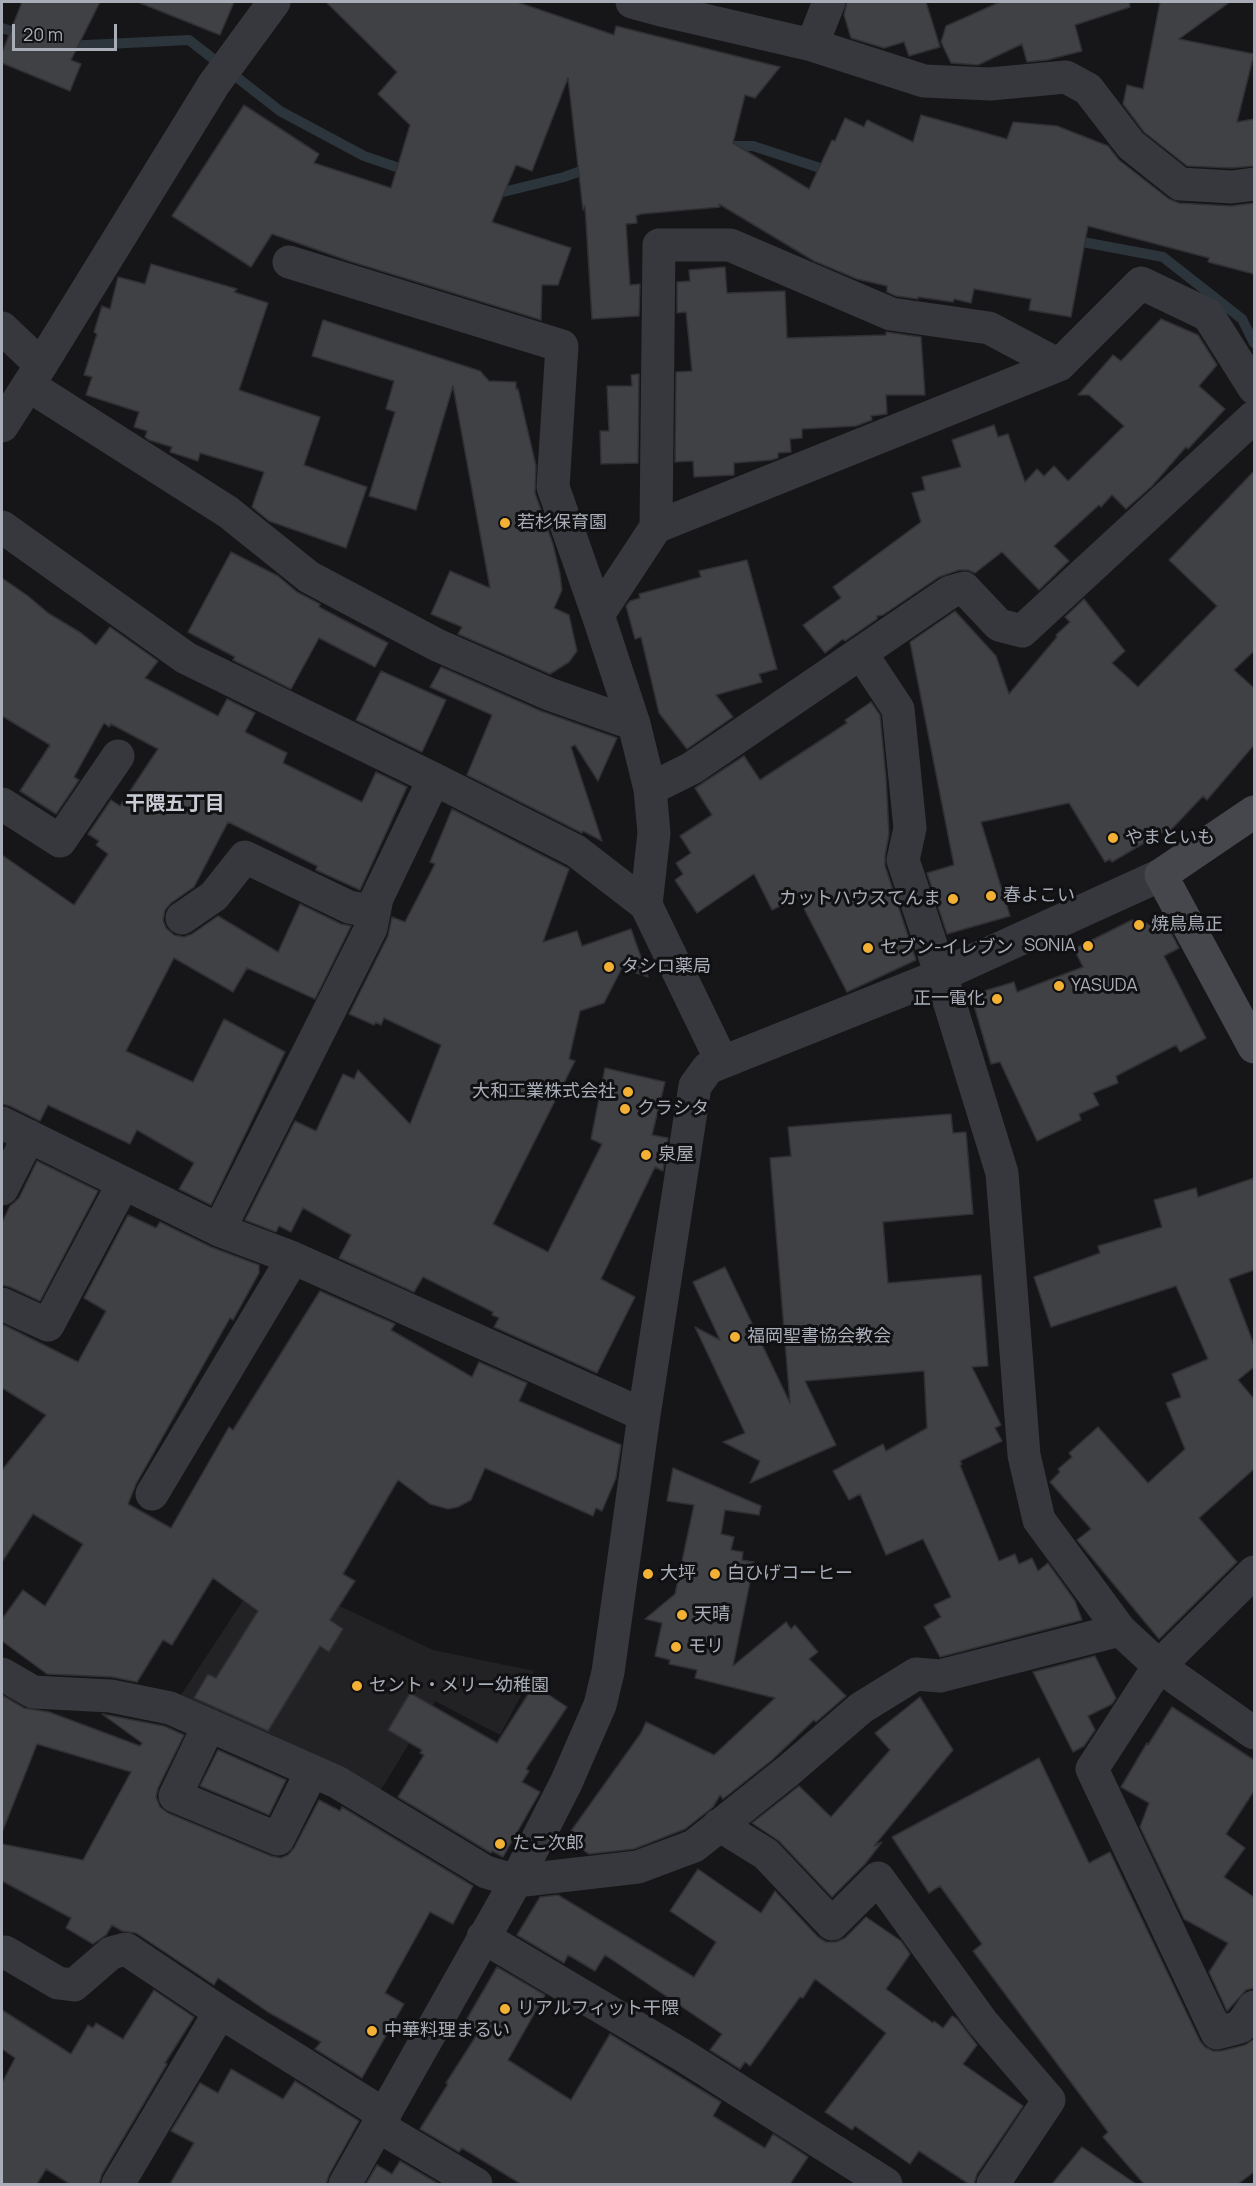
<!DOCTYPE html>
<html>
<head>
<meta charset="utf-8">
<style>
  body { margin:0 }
  #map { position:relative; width:1256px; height:2186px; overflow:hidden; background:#161618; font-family:Manrope,sans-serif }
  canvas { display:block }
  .frame { position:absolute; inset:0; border:3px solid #a8adb8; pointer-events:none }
  .scale { position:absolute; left:12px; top:24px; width:105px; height:27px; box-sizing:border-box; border:3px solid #a8adb8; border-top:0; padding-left:8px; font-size:18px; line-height:21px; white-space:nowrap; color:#a8adb8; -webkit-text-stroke:4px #111113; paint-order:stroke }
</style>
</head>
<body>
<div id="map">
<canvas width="1256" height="2186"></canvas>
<div class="frame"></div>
<div class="scale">20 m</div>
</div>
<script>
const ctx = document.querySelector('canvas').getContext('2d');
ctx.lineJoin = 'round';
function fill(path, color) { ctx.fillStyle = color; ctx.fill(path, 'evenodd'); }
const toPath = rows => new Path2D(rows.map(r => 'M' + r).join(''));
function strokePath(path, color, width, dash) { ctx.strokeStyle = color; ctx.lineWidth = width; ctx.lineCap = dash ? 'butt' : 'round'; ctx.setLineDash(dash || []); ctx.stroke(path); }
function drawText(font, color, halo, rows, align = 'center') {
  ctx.font = font + ' Manrope,"Noto Sans JP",sans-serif'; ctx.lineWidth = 6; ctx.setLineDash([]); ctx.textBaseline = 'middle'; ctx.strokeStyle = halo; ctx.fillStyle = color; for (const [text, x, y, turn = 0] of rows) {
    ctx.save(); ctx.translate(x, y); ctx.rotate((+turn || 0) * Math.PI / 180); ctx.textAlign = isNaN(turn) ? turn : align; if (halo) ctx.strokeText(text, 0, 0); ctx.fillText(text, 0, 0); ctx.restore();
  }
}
fill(toPath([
  [263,1570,433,1650,534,1671,500,1735,435,1701,379,1793,177,1701]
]), '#222225');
strokePath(toPath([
  [2,28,24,35],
  [65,46,189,40,280,111,364,156,411,172],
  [724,146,753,146,817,167,830,173],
  [491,195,564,177,592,167],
  [1072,240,1163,257,1242,319,1254,343]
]), '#2c353c', 10);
const building = toPath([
  [22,2,100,2,71,60,81,64,70,91,2,63,2,53,22,2],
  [326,2,517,2,614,35,616,26,780,67,755,98,745,95,733,143,809,189,832,140,835,141,845,118,864,127,867,120,913,142,921,115,1007,139,1013,122,1057,126,1108,146,1119,160,1169,199,1179,203,1231,206,1254,203,1254,274,1208,262,1209,258,1088,226,1071,317,1029,310,1031,299,974,289,971,303,954,299,953,302,918,297,918,299,896,296,887,292,887,286,857,279,814,261,719,204,720,207,641,214,636,216,637,223,626,224,630,285,640,284,639,316,592,319,585,206,583,210,568,78,532,171,516,165,492,222,571,248,558,285,542,285,541,320,349,261,272,234,251,267,172,216,244,105,319,154,314,163,391,188,410,125,378,94,397,72,326,2],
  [847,2,926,2,940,47,909,56,904,42,884,48,851,38,844,15,847,2],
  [1000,2,1129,2,1130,7,1075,25,1082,51,1047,60,1027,62,1022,44,978,65,951,63,941,42,946,26,1000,2],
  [1160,2,1230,2,1179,39,1254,54,1237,122,1254,119,1254,166,1231,168,1187,166,1144,132,1123,104,1127,85,1143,89,1160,2],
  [140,3,140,2,234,2,220,35,140,3],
  [151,264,237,289,234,292,268,303,239,390,320,417,304,465,367,487,346,548,269,521,252,507,264,472,200,453,198,461,170,452,172,447,149,440,145,437,147,431,134,427,139,412,86,395,92,377,84,375,97,334,94,332,102,306,110,309,118,277,145,284,151,264],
  [725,267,727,293,785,291,787,338,886,335,886,332,921,337,925,395,886,395,887,414,871,416,872,420,856,426,802,429,802,438,790,439,791,452,778,453,778,458,771,460,734,463,734,475,694,477,693,461,675,462,676,372,692,371,686,312,677,313,677,282,690,281,689,270,725,267],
  [1161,319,1198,335,1217,365,1199,386,1225,409,1188,449,1186,447,1152,486,1126,509,1112,495,1101,507,1099,505,1054,546,1069,561,1039,590,1002,552,975,573,968,570,959,570,939,577,883,615,877,616,877,619,845,641,843,639,825,653,803,625,841,598,833,587,921,522,912,493,925,490,922,477,961,467,952,440,994,425,998,437,1008,434,1025,482,1037,469,1044,476,1054,466,1068,481,1124,426,1089,395,1078,395,1113,355,1121,361,1161,319],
  [323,320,480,371,489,381,516,382,516,389,518,389,536,466,535,493,553,544,560,574,562,590,554,608,569,615,577,651,569,662,550,674,458,634,462,627,431,614,450,571,490,588,453,386,416,510,369,496,395,412,386,409,394,381,312,356,323,320],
  [639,374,638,463,601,464,600,431,609,431,607,386,632,386,631,375,639,374],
  [1254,471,1254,651,1234,670,1254,688,1254,745,1207,800,1203,796,1168,833,1166,830,1112,862,1110,859,1105,862,1069,803,981,822,1010,916,947,934,927,873,954,865,910,642,955,611,996,656,1009,694,1057,637,1056,635,1070,622,1065,617,1084,599,1125,651,1112,663,1138,687,1217,606,1169,560,1254,471],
  [231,552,278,576,297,592,320,604,319,607,388,643,375,667,319,638,291,689,233,660,235,657,188,632,231,552],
  [747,560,777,669,759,674,762,682,716,695,733,717,687,749,659,713,641,637,635,639,626,606,630,601,640,598,639,594,701,577,699,571,747,560],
  [2,578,28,596,48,613,81,633,96,645,110,627,158,661,145,678,218,716,227,699,255,713,245,732,287,753,283,763,362,802,376,772,407,787,360,890,316,870,317,866,228,822,194,887,171,903,165,910,163,920,166,928,174,935,184,937,192,934,218,916,278,952,300,904,341,924,351,926,315,999,247,968,233,992,174,958,126,1051,193,1082,224,1019,285,1052,211,1205,179,1189,194,1163,137,1130,130,1144,48,1105,40,1121,10,1106,2,1104,2,855,74,905,108,854,96,845,99,841,88,834,111,800,120,806,158,749,111,724,109,727,104,723,74,777,79,780,56,814,20,791,50,745,2,716,2,578],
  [441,667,541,711,617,738,598,781,575,745,571,747,602,841,583,831,582,833,467,775,492,715,430,687,441,667],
  [381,671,446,700,422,752,356,720,381,671],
  [871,702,880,715,886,778,889,834,885,856,885,866,916,960,847,992,798,897,772,910,754,874,697,913,675,880,683,874,676,863,691,853,680,836,712,815,695,788,744,756,760,780,847,723,845,720,871,702],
  [452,809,569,869,543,942,577,931,582,946,631,929,648,977,622,968,604,1003,580,1011,569,1059,575,1061,493,1224,548,1252,602,1144,591,1139,605,1068,665,1082,652,1135,668,1138,663,1171,655,1167,601,1279,635,1297,597,1373,494,1327,499,1318,492,1315,493,1312,423,1277,414,1292,339,1258,351,1235,303,1208,291,1232,279,1226,276,1232,245,1220,295,1121,316,1131,343,1074,354,1079,358,1070,410,1124,441,1045,384,1018,381,1025,376,1022,374,1025,349,1014,388,936,392,917,405,922,435,864,430,862,452,809],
  [1132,920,1169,929,1179,948,1164,956,1206,1038,1180,1052,1176,1045,1116,1076,1118,1083,1093,1093,1099,1105,1079,1114,1081,1120,1037,1141,1000,1062,991,1064,971,995,1014,982,1017,992,1083,967,1074,949,1132,920],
  [951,1114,953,1133,966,1132,973,1214,883,1222,888,1283,981,1275,988,1366,972,1367,1001,1425,995,1428,1002,1441,960,1461,962,1464,960,1465,999,1561,1015,1554,1019,1564,1032,1558,1038,1571,1048,1563,1075,1601,1082,1620,940,1657,924,1627,941,1617,934,1605,951,1597,923,1539,886,1555,860,1494,849,1500,833,1471,883,1444,886,1451,927,1428,924,1371,805,1381,836,1445,750,1483,760,1461,723,1442,745,1433,695,1327,720,1340,693,1282,725,1267,790,1403,770,1158,791,1156,788,1127,951,1114],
  [37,1161,98,1191,40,1301,10,1287,2,1285,2,1222,10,1206,19,1198,37,1161],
  [1254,1178,1254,1270,1229,1279,1254,1345,1254,1367,1238,1380,1254,1399,1254,1469,1199,1518,1237,1562,1159,1639,1077,1540,1091,1529,1050,1482,1060,1472,1058,1469,1072,1457,1069,1453,1098,1427,1148,1483,1185,1449,1166,1403,1181,1397,1172,1374,1208,1359,1176,1286,1051,1327,1034,1277,1100,1253,1098,1246,1162,1227,1154,1200,1196,1188,1198,1197,1254,1178],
  [128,1215,156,1228,160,1222,211,1247,259,1265,259,1273,233,1320,230,1318,136,1484,128,1504,171,1528,229,1427,233,1430,320,1291,395,1324,391,1330,472,1377,479,1362,527,1383,519,1401,621,1445,616,1478,602,1511,596,1508,593,1516,485,1468,471,1500,458,1507,448,1509,430,1504,398,1480,343,1574,355,1581,330,1620,343,1629,329,1652,320,1646,268,1731,194,1698,208,1674,216,1678,258,1611,213,1578,172,1645,163,1640,137,1682,112,1677,47,1674,2,1641,2,1619,23,1590,45,1606,83,1544,33,1514,2,1562,2,1470,46,1415,2,1388,2,1324,78,1362,106,1311,84,1298,128,1215],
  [673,1468,761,1506,759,1515,725,1510,721,1534,734,1537,731,1550,743,1552,742,1560,754,1562,733,1666,786,1622,791,1629,795,1625,818,1652,809,1659,846,1696,816,1722,814,1720,772,1760,723,1799,720,1795,713,1807,685,1829,634,1849,589,1854,566,1838,641,1733,646,1722,714,1755,775,1698,695,1678,697,1670,669,1664,670,1660,655,1656,662,1623,645,1619,675,1594,694,1505,667,1501,673,1468],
  [1095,1656,1116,1698,1112,1704,1088,1716,1095,1730,1084,1746,1073,1752,1033,1672,1095,1656],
  [534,1685,567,1707,526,1769,529,1771,522,1782,540,1792,503,1857,492,1851,491,1853,398,1797,424,1755,420,1753,422,1750,388,1730,410,1693,497,1743,534,1685],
  [2,1695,24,1708,49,1712,140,1746,142,1743,102,1714,164,1726,184,1735,158,1788,156,1797,160,1807,168,1813,271,1856,281,1858,288,1855,294,1848,319,1800,340,1811,342,1807,473,1886,453,1924,430,1912,385,1993,404,2004,362,2078,315,2049,321,2042,268,2012,218,1978,214,1985,136,1933,122,1931,112,1925,106,1935,93,1944,66,1928,71,1918,2,1881,2,1844,83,1860,131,1772,37,1744,3,1830,2,1829,2,1695],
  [920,1697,953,1750,874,1846,882,1842,865,1864,832,1897,779,1841,752,1823,799,1786,831,1817,890,1750,875,1733,920,1697],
  [1172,1707,1254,1760,1254,1791,1226,1834,1245,1848,1224,1877,1254,1897,1254,1988,1246,1990,1227,2011,1209,1972,1228,1943,1184,1919,1140,1827,1149,1803,1121,1787,1147,1743,1148,1745,1172,1707],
  [218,1750,286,1780,269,1815,200,1786,218,1750],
  [1039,1758,1089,1863,1110,1852,1200,2041,1205,2047,1213,2051,1221,2051,1245,2045,1254,2039,1254,2172,1238,2184,1144,2184,1103,2137,1108,2132,973,1951,982,1944,940,1886,929,1893,892,1837,1039,1758],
  [698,1869,761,1913,775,1891,818,1937,826,1942,836,1942,845,1938,866,1917,901,1941,910,1954,886,1989,933,2023,934,2021,943,2028,952,2016,957,2019,977,2045,963,2064,1023,2106,977,2174,974,2184,969,2184,919,2151,910,2164,855,2126,852,2130,825,2112,886,2033,815,1979,803,1998,800,1997,750,2066,745,2062,740,2069,710,2050,722,2034,605,1955,595,1971,568,1955,564,1963,517,1935,540,1897,558,1895,694,1977,716,1942,670,1911,698,1869],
  [497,1967,545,1995,508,2060,571,2100,610,2034,721,2102,713,2116,765,2148,773,2134,808,2157,790,2184,521,2184,462,2148,459,2152,420,2129,448,2084,446,2083,478,2033,464,2024,497,1967],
  [154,1990,194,2017,165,2063,167,2064,102,2174,99,2184,70,2184,46,2169,37,2184,2,2184,2,2083,15,2058,2,2049,2,2010,71,2054,88,2025,93,2028,96,2023,123,2039,154,1990],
  [231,2069,283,2099,295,2081,359,2121,329,2175,326,2184,170,2184,194,2143,171,2131,200,2083,218,2093,231,2069],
  [1082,2147,1136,2184,1052,2184,1082,2147],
  [400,2161,439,2184,366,2184,377,2165,392,2174,400,2161]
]);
fill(building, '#404145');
strokePath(building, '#303034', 1.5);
strokePath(toPath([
  [632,2,665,11,812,45,924,81,990,84,1066,77,1088,89,1131,145,1180,184,1232,187,1254,184],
  [812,45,829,2],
  [289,262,562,346,553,487,598,615],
  [2,328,41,365],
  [28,385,228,512,309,577,437,645,549,694,634,724],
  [2,426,41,365,214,84,274,2],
  [2,527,186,658,434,779,576,851,646,905,722,1062],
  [656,527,659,245,730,245,891,314,989,328,1059,365],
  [861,653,898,709,910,828,903,860,941,975,1002,1173,1024,1455,1039,1520,1120,1630,1159,1666,1254,1733],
  [650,789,692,768,950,592,964,588,999,625,1022,631,1254,417],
  [2,804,60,841,118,756],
  [646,905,654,833,650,789,634,724,598,615,656,527,1059,365,1141,283,1208,315,1254,388],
  [182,918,214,896,245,857,349,907,374,912],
  [2,1123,219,1230,293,1258,644,1415],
  [2,1189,29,1136],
  [219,1230,371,928,377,898,434,779],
  [2,1304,48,1325,123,1184],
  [152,1494,293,1258],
  [1254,1572,1159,1666,1092,1769,1217,2033,1240,2027,1254,2007],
  [2,1674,33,1692,111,1696,170,1708,337,1782,486,1872,516,1881,638,1867,694,1846,788,1771,861,1708,916,1674,940,1676,1120,1630],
  [209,1725,175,1796,278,1839,312,1771],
  [719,1825,766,1854,832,1924,878,1878,982,2022,1049,2100,993,2184],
  [483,1937,684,2056,886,2184],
  [2,1953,5,1952,58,1983,74,1985,111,1953,126,1949,220,2012,385,2115],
  [378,2126,476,2184],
  [118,2184,220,2012],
  [345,2184,516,1881,566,1783,600,1705,608,1672,644,1415,695,1086,708,1068,941,975,1161,875]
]), '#37383d', 33);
strokePath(toPath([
  [1254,812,1161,875,1254,1047]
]), '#45474d', 33);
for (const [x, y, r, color] of [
  [505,523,6,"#f2b134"],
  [1113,838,6,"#f2b134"],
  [991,896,6,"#f2b134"],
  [953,899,6,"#f2b134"],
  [1139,925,6,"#f2b134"],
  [1088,946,6,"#f2b134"],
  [868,948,6,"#f2b134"],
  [609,967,6,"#f2b134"],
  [1059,986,6,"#f2b134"],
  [997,999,6,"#f2b134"],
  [628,1092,6,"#f2b134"],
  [625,1109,6,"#f2b134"],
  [646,1155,6,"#f2b134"],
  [735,1337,6,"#f2b134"],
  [648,1574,6,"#f2b134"],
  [715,1574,6,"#f2b134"],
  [682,1615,6,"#f2b134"],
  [676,1647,6,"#f2b134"],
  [357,1686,6,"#f2b134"],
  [500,1844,6,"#f2b134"],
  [505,2009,6,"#f2b134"],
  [372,2031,6,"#f2b134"]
]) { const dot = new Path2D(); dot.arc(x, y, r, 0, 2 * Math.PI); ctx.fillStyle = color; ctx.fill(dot); strokePath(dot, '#111113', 2); }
drawText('18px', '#a8adb8', '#111113', [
  ["若杉保育園",517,523],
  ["やまといも",1125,838],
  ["春よこい",1003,896],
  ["カットハウスてんま",941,899,"right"],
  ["焼鳥鳥正",1151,925],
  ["SONIA",1076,946,"right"],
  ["セブン-イレブン",880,948],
  ["タシロ薬局",621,967],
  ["YASUDA",1071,986],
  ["正一電化",985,999,"right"],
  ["大和工業株式会社",616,1092,"right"],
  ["クラシタ",637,1109],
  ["泉屋",658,1155],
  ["福岡聖書協会教会",747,1337],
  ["大坪",660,1574],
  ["白ひげコーヒー",727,1574],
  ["天晴",694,1615],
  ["モリ",688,1647],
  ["セント・メリー幼稚園",369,1686],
  ["たこ次郎",512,1844],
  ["リアルフィット干隈",517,2009],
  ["中華料理まるい",384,2031]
], 'left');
drawText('bold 20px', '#c9ccd4', '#111113', [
  ["干隈五丁目",175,804]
]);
</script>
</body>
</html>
